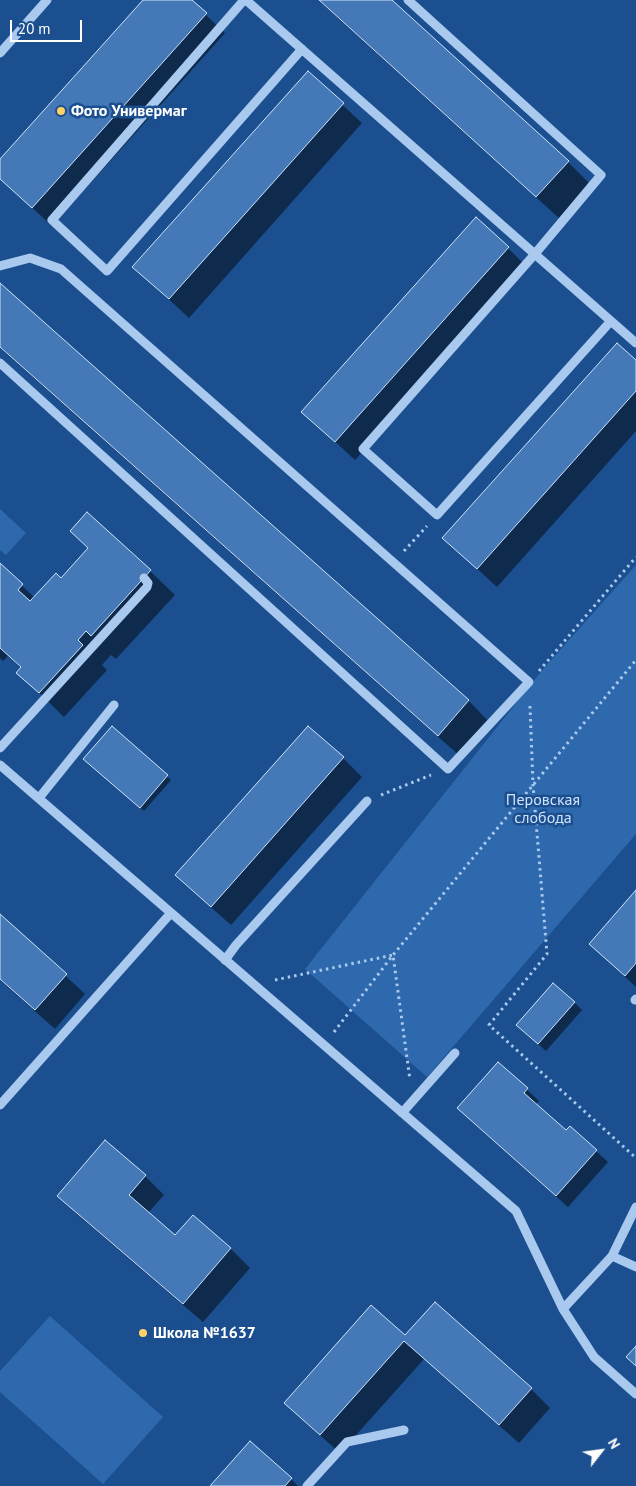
<!DOCTYPE html>
<html>
<head>
<meta charset="utf-8">
<style>
  body { margin:0 }
  #map { position:relative; width:636px; height:1486px; overflow:hidden; background:#1b4f8f; font-family:"PT Sans",sans-serif }
  canvas { display:block }
  .north { position:absolute; left:576px; top:1426px; width:50px; height:50px; -webkit-text-stroke:4px #1b4f8f; paint-order:stroke; rotate:60deg; font-size:14px; font-weight:700; line-height:20px; text-align:center; color:#fff }
  .north::after { content:''; display:block; margin:auto; width:18px; height:22px; background:#fff; clip-path:polygon(50% 0,100% 100%,50% 72%,0 100%) }
  .scale { position:absolute; left:10px; top:20px; width:72px; height:22px; box-sizing:border-box; border:2px solid #fff; border-top:0; padding-left:6px; font-size:15px; line-height:18px; white-space:nowrap; color:#fff; -webkit-text-stroke:4px #1b4f8f; paint-order:stroke }
</style>
</head>
<body>
<div id="map">
<canvas width="636" height="1486"></canvas>
<div class="north">N</div>
<div class="scale">20 m</div>
</div>
<script>
const ctx = document.querySelector('canvas').getContext('2d');
ctx.lineJoin = 'round';
function fill(path, color) { ctx.fillStyle = color; ctx.fill(path, 'evenodd'); }
const toPath = rows => new Path2D(rows.map(r => 'M' + r).join(''));
function strokePath(path, color, width, dash) { ctx.strokeStyle = color; ctx.lineWidth = width; ctx.lineCap = dash ? 'butt' : 'round'; ctx.setLineDash(dash || []); ctx.stroke(path); }
function drawText(font, color, halo, rows, align = 'center') {
  ctx.font = font + ' "PT Sans",sans-serif'; ctx.lineWidth = 5; ctx.setLineDash([]); ctx.textBaseline = 'middle'; ctx.strokeStyle = halo; ctx.fillStyle = color; for (const [text, x, y, turn = 0] of rows) {
    ctx.save(); ctx.translate(x, y); ctx.rotate((+turn || 0) * Math.PI / 180); ctx.textAlign = isNaN(turn) ? turn : align; if (halo) ctx.strokeText(text, 0, 0); ctx.fillText(text, 0, 0); ctx.restore();
  }
}
fill(toPath([
  [0,509,26,533,6,555,0,550],
  [636,565,636,834,427,1077,305,969,544,668],
  [50,1316,163,1417,103,1484,0,1392,0,1371]
]), '#2e69ad');
fill(toPath([
  [144,0,190,0,225,33,52,226,0,178,0,161],
  [318,0,390,0,568,162,590,184,559,218],
  [308,73,362,123,189,318,134,267],
  [508,248,527,267,355,460,303,412],
  [0,285,469,701,491,724,461,757,0,348],
  [636,362,636,431,497,587,444,538],
  [0,565,35,598,61,579,150,571,175,595,116,659,111,655,102,665,107,670,64,717,18,672,22,669,8,656,3,661,0,658],
  [112,728,171,780,144,811,89,763],
  [343,758,362,777,231,925,196,894],
  [636,892,636,987,590,944],
  [0,915,85,994,55,1029,0,980],
  [574,1002,582,1010,546,1051,526,1033],
  [498,1063,539,1101,535,1105,566,1132,571,1128,608,1162,568,1207,470,1120],
  [145,1176,164,1195,148,1213,176,1237,193,1217,231,1249,250,1268,203,1322,78,1215,59,1195],
  [435,1304,531,1389,550,1408,519,1443,424,1359,340,1453,305,1422,405,1337],
  [250,1443,291,1479,298,1486,211,1486]
]), '#0007');
const building = toPath([
  [143,0,192,0,207,13,32,208,0,179,0,159,143,0],
  [319,0,392,0,569,161,536,197,319,0],
  [308,71,344,103,169,299,132,267,308,71],
  [476,217,509,247,335,442,301,412,476,217],
  [0,283,469,700,438,736,0,347,0,283],
  [617,343,636,360,636,391,477,569,442,538,617,343],
  [87,512,151,570,91,636,86,631,78,640,83,645,39,693,16,673,21,667,0,648,0,563,23,584,18,590,30,601,56,573,61,578,88,548,70,531,87,512],
  [112,726,168,775,140,808,83,759,112,726],
  [308,726,344,757,211,907,175,875,308,726],
  [636,890,636,963,625,976,589,944,636,890],
  [0,914,67,974,35,1010,0,979,0,914],
  [553,983,575,1002,538,1044,516,1025,553,983],
  [498,1062,528,1088,524,1093,566,1130,570,1126,597,1150,556,1196,457,1108,498,1062],
  [105,1140,146,1175,129,1195,175,1235,193,1215,231,1248,183,1304,57,1196,105,1140],
  [435,1302,532,1388,499,1425,404,1341,320,1435,284,1403,371,1305,405,1335,435,1302],
  [636,1346,636,1366,626,1357,636,1346],
  [250,1441,292,1478,285,1486,210,1486,250,1441]
]);
fill(building, '#4478b7');
strokePath(building, '#cfe3fa', 1);
strokePath(toPath([
  [404,551,427,526],
  [539,671,636,557],
  [530,706,533,785,547,954,489,1025,636,1158],
  [381,795,431,775],
  [275,980,393,955,410,1080],
  [334,1032,393,955,636,660]
]), '#a9c9ee', 3, [2.5, 4]);
strokePath(toPath([
  [244,0,52,220,107,271,302,49],
  [246,0,636,343],
  [408,0,601,175,534,255,363,449,437,515,610,322],
  [0,53,47,0],
  [0,266,30,258,61,269,529,682,448,769,0,363],
  [0,748,147,587,148,583,144,578],
  [0,765,516,1211,563,1309,594,1357,636,1394],
  [39,798,114,705],
  [225,960,236,945,367,801],
  [635,1000,636,999],
  [0,1105,171,913],
  [402,1113,455,1053],
  [612,1256,636,1207],
  [563,1309,612,1256,636,1267],
  [307,1486,347,1442,404,1430]
]), '#a9c9ee', 9);
for (const [x, y, r, color] of [
  [61,111,5,"#ffd166"],
  [143,1333,5,"#ffd166"]
]) { const dot = new Path2D(); dot.arc(x, y, r, 0, 2 * Math.PI); ctx.fillStyle = color; ctx.fill(dot); strokePath(dot, '#1b4f8f', 2); }
drawText('bold 16px', '#fff', '#1b4f8f', [
  ["Фото Универмаг",71,111],
  ["Школа №1637",153,1333]
], 'left');
drawText('16px', '#cfe3fa', '#1b4f8f', [
  ["Перовская",543,800],
  ["слобода",543,818]
]);
</script>
</body>
</html>
